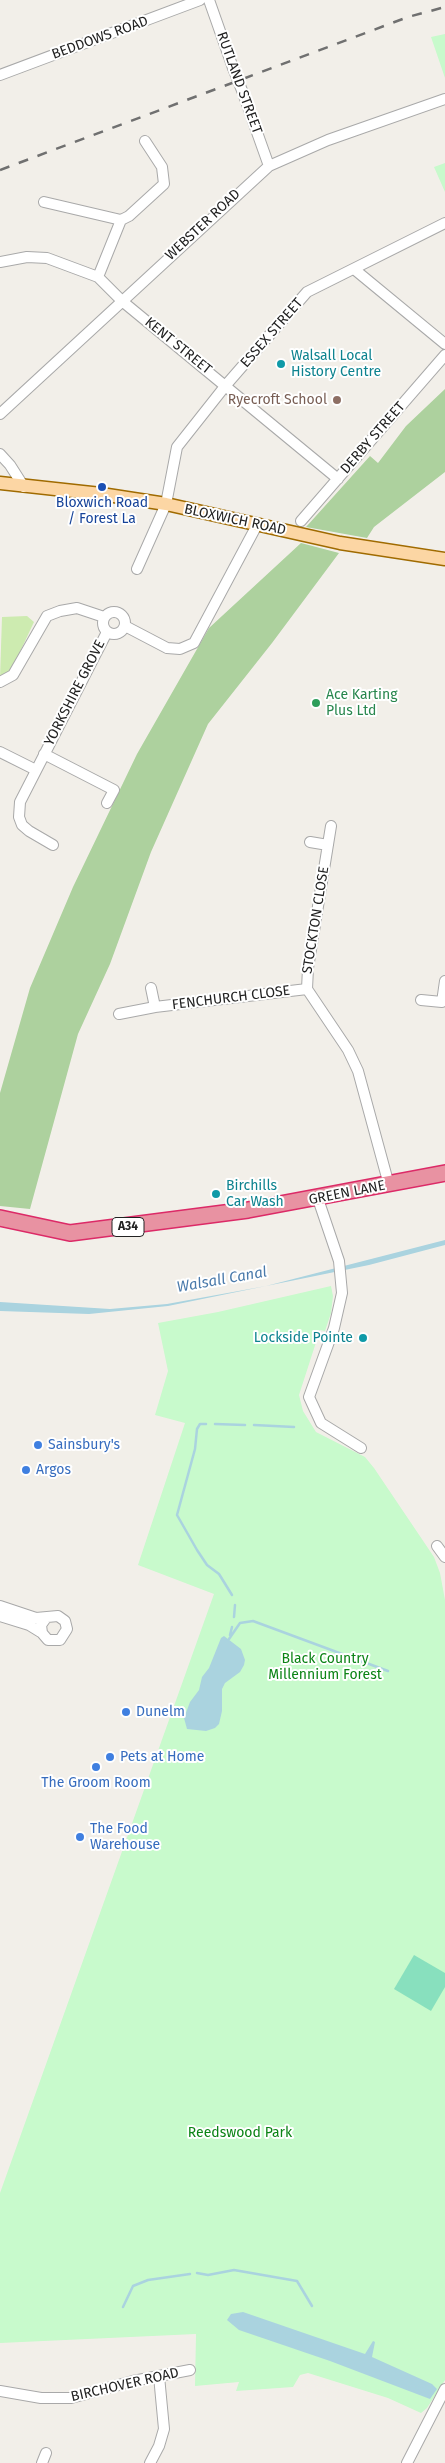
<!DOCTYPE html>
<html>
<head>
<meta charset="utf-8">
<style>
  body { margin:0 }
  canvas { display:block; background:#f2efe9 }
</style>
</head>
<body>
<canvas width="445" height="2463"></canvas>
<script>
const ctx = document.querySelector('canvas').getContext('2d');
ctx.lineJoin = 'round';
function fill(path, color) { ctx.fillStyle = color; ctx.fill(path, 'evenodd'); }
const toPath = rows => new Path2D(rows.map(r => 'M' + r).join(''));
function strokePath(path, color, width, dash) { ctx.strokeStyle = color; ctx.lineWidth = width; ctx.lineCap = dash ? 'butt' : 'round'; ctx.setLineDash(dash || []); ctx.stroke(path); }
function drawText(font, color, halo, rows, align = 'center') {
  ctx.font = font + ' "Fira Sans",sans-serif'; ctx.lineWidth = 4; ctx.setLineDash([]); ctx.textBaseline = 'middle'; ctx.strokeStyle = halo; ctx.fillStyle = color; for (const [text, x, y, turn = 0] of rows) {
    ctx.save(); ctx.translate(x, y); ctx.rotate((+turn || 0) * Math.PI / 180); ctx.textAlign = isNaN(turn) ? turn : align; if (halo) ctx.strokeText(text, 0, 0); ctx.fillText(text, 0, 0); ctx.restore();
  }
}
fill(toPath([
  [27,616,34,622,11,671,0,678,2,617]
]), '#cdebb0');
fill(toPath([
  [445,389,445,472,374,527,367,538,306,527,370,456,378,463,406,426],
  [301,543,339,553,272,643,208,724,151,852,110,964,78,1034,30,1209,0,1206,0,1093,30,988,73,887,137,754,209,628]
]), '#add19e');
fill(toPath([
  [445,34,445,78,431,37],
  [445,163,445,192,434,167],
  [331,1286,333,1296,331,1313,325,1331,320,1330,299,1395,303,1411,316,1432,365,1457,374,1468,434,1557,440,1573,445,1600,445,2380,427,2408,421,2413,388,2398,308,2373,300,2375,293,2387,236,2391,239,2382,195,2386,196,2334,0,2343,0,2193,214,1594,138,1565,185,1423,155,1415,168,1371,158,1323,218,1312]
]), '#c8facc');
fill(toPath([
  [414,1955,445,1973,445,1987,431,2011,394,1989]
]), '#88e0be');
fill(toPath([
  [445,1240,445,1245,369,1265,168,1306,89,1314,0,1311,0,1302,110,1309,167,1304,266,1286],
  [224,1636,241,1649,245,1660,244,1665,240,1672,225,1683,222,1689,222,1711,219,1724,215,1728,206,1731,187,1729,184,1718,190,1702,199,1690,202,1677,209,1668,221,1638],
  [243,2312,365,2354,373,2341,375,2342,372,2357,432,2384,437,2389,430,2399,330,2361,239,2330,227,2320,231,2314]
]), '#aad3df');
strokePath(toPath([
  [206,1424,200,1424,197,1429,195,1449,177,1515,197,1550,207,1565,219,1574,232,1595],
  [215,1424,245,1425],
  [254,1425,294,1427],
  [234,1617,235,1605],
  [230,1635,232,1627],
  [229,1639,240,1623,253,1621,388,1671],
  [197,2273,208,2275,234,2270,297,2281,312,2306],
  [123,2307,133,2286,148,2280,190,2274]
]), '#aad3df', 2.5);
const minor = toPath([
  [209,0,233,68],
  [0,75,200,0],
  [243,93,269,166],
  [44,202,121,220,129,216,164,184,162,167,145,141],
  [0,262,27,257,47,258,98,277,122,301,338,479],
  [354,269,445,344],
  [98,277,121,220],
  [0,414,269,166,328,140,445,99],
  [0,454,10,465,24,487],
  [301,521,445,355],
  [137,569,166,504,177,447,226,385,307,292,445,223],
  '103 623a11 11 0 1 1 22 0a11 11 0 1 1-22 0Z',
  [125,626,167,648,180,649,194,643,257,525],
  [0,682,13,675,47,616,60,611,77,608,104,617],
  [0,752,36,770],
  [44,754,114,790,107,803],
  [331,826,308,968,307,989,348,1050,358,1071,389,1185],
  [310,842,328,845],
  [53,845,29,831,22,825,19,817,20,802,107,632],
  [151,988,155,1007],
  [421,1000,442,1002,445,981],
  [119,1014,155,1007,307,989],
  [318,1199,339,1261,342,1293,334,1328,309,1397,321,1423,361,1448],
  [437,1546,445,1557],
  [0,1606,36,1618,58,1616,65,1621,67,1629,60,1640,48,1640,42,1633,41,1625,46,1618],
  [0,1616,29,1625,42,1633],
  [0,2391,41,2398,71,2398,133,2381,190,2370],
  [42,2463,46,2453],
  [150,2463,159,2446,164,2429,159,2376],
  [407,2463,445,2389]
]);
const major = toPath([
  [0,483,101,494,166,504,340,543,445,559]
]);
const highway = toPath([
  [0,1218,70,1233,248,1210,445,1173]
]);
strokePath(minor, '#a9a9a9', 12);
strokePath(major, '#a06b00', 15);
strokePath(highway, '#dc2a67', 18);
strokePath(minor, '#fff', 10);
strokePath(major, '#fcd6a4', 12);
strokePath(highway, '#e892a2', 15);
strokePath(toPath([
  [0,170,408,17,445,7]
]), '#707070', 2.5, [10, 10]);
const minorBridge = toPath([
  [233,68,243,93]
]);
strokePath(minorBridge, '#a9a9a9', 12, []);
strokePath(minorBridge, '#fff', 10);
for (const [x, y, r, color] of [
  [281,364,5,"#0f9aa8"],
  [337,400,5,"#8d6e63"],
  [102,487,5,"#1a4fb4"],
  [316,703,5,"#2e9e5b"],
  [216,1194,5,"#0f9aa8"],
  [363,1338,5,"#0f9aa8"],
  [38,1445,5,"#3f7fe0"],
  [26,1470,5,"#3f7fe0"],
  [126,1712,5,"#3f7fe0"],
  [110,1757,5,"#3f7fe0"],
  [96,1767,5,"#3f7fe0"],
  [80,1837,5,"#3f7fe0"]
]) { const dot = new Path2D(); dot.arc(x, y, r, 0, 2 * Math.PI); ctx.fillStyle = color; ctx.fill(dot); strokePath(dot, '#fff', 2); }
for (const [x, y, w] of [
  [128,1227,32]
]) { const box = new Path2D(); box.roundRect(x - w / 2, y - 9.5, w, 19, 4); ctx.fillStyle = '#fff'; ctx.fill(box); strokePath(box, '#222', 1); }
drawText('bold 12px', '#222', null, [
  ["A34",128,1227]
]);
drawText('14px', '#222', '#fff', [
  ["BEDDOWS ROAD",100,38,-20],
  ["RUTLAND STREET",239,83,70],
  ["WEBSTER ROAD",203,225,-43],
  ["ESSEX STREET",272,333,-49],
  ["KENT STREET",178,346,39],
  ["DERBY STREET",373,438,-49],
  ["BLOXWICH ROAD",235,520,12],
  ["YORKSHIRE GROVE",75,693,-63],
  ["STOCKTON CLOSE",316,920,-81],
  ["FENCHURCH CLOSE",231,998,-7],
  ["GREEN LANE",347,1193,-11],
  ["BIRCHOVER ROAD",125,2385,-13]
]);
drawText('14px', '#0d838f', '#fff', [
  ["Walsall Local",291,356],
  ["History Centre",291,372],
  ["Birchills",226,1186],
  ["Car Wash",226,1202],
  ["Lockside Pointe",353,1338,"right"]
], 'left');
drawText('14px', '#785e54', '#fff', [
  ["Ryecroft School",327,400]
], 'right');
drawText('14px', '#164399', '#fff', [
  ["Bloxwich Road",102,503],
  ["/ Forest La",102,519]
]);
drawText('14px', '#27864d', '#fff', [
  ["Ace Karting",326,695],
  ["Plus Ltd",326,711]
], 'left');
drawText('14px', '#366cbe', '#fff', [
  ["Sainsbury's",48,1445],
  ["Argos",36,1470],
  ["Dunelm",136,1712],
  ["Pets at Home",120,1757],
  ["The Groom Room",96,1783,"center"],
  ["The Food",90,1829],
  ["Warehouse",90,1845]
], 'left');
drawText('14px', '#0c8416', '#fff', [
  ["Black Country",325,1659],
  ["Millennium Forest",325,1675],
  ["Reedswood Park",240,2133]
]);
drawText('italic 15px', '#4a7aab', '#fff', [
  ["Walsall Canal",222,1280,-10]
]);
</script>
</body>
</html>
